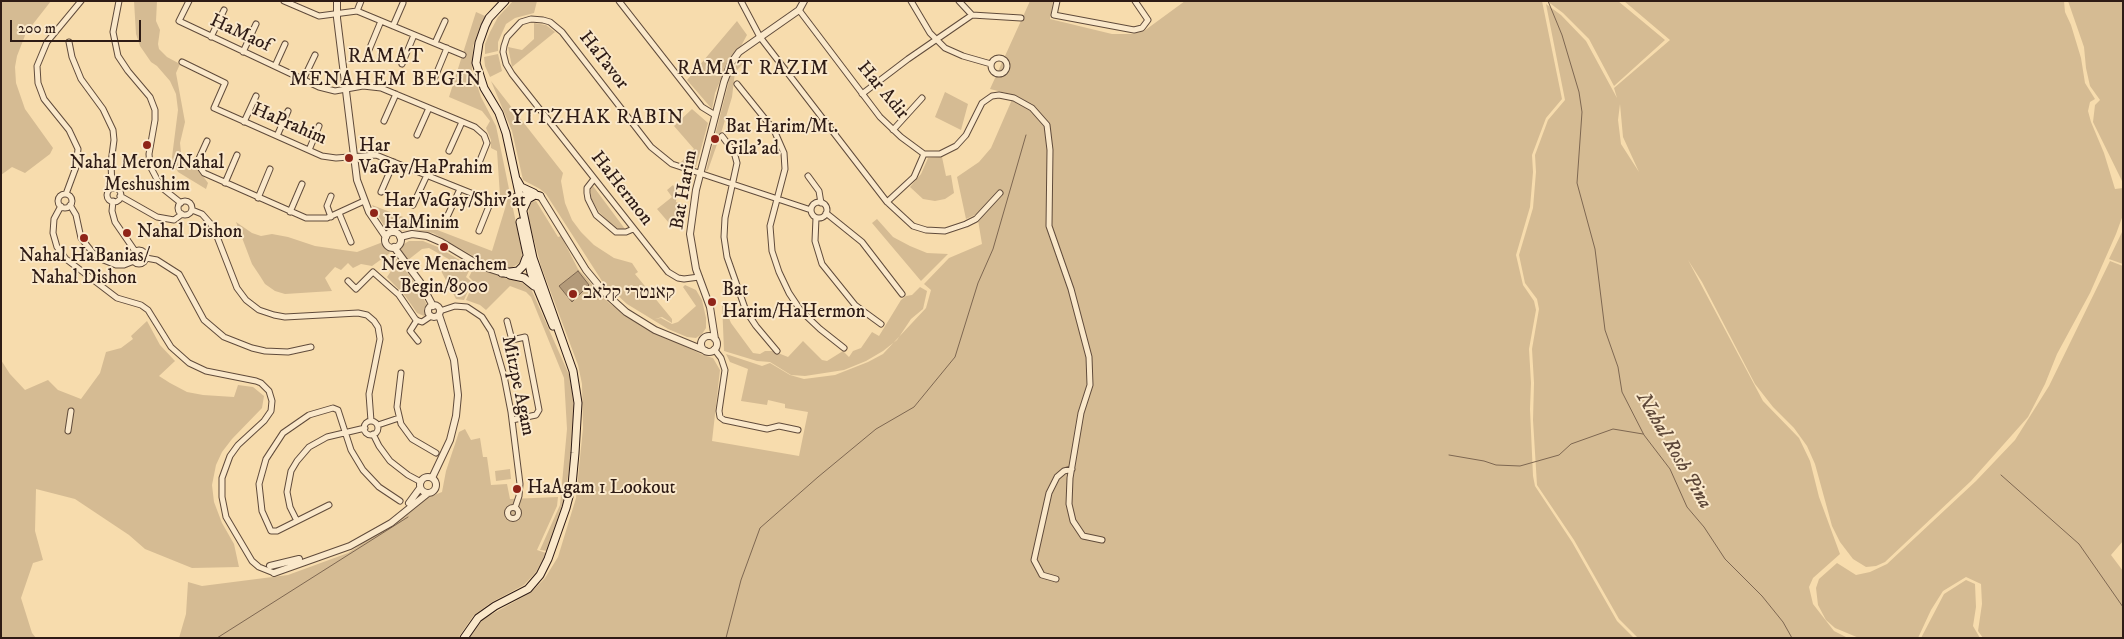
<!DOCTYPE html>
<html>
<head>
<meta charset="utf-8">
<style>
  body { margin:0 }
  #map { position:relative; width:2124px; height:639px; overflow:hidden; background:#f7dcad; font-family:"IM FELL DW Pica",serif }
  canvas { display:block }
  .frame { position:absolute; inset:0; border:2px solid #2e1b15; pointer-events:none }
  .scale { position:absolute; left:10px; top:20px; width:131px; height:22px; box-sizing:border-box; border:2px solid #2e1b15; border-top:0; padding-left:6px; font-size:15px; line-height:18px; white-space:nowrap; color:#2e1b15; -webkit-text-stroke:4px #fae8ca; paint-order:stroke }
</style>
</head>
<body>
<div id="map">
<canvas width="2124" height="639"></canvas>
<div class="frame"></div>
<div class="scale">200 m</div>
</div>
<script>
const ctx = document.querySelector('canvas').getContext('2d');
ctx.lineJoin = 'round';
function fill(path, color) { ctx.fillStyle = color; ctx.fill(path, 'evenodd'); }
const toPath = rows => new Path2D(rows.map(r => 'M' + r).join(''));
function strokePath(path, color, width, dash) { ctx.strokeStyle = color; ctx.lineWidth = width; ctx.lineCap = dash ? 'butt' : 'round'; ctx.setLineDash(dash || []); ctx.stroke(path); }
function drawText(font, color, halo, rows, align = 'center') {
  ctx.font = font + ' "IM FELL DW Pica","Frank Ruhl Libre",serif'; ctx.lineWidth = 4; ctx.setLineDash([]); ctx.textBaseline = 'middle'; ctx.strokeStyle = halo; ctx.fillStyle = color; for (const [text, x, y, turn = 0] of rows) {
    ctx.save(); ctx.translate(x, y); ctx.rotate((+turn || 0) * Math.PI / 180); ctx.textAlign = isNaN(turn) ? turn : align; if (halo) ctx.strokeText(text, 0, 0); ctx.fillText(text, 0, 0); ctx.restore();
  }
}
fill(toPath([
  [1,1,51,1,26,33,17,56,15,67,16,83,25,109,53,148,50,154,25,173,12,167,1,175],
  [134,1,157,1,156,21,160,30,158,44,159,49,167,57,180,64,176,73,185,122,180,143,181,152,184,159,195,165,208,183,206,189,178,172,173,162,172,157,178,110,176,94,170,81,157,66,151,62,140,46,136,34],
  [513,1,537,1,534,13,515,18,506,24,498,42,498,51,485,54,485,44,490,32,498,17],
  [1030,1,1053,1,1050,19,1112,34,1133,34,1144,31,1185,1,1542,1,1562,99,1546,118,1532,155,1533,172,1530,207,1516,255,1523,285,1534,301,1536,310,1529,349,1531,383,1530,409,1533,476,1535,486,1572,542,1617,621,1634,638,469,638,478,624,485,618,530,593,545,578,558,557,576,498,583,428,582,384,578,365,541,266,528,218,529,203,536,201,558,237,561,236,578,269,609,303,637,323,703,355,713,358,720,370,712,441,799,456,808,412,785,408,785,404,768,400,767,405,741,401,748,369,730,362,726,354,762,366,770,363,790,375,804,379,835,375,868,362,883,354,926,308,931,290,924,284,949,258,982,244,977,214,966,219,957,177,979,162,991,148,1014,95,990,89],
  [1547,1,1618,1,1665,40,1614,86,1589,39,1563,13],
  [1624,1,2064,1,2065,12,2071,25,2081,58,2085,83,2095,99,2090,102,2088,111,2091,122,2104,153,2115,189,2123,188,2123,215,2116,234,2090,293,2057,354,2045,384,2028,417,1971,481,1885,562,1876,566,1866,567,1853,559,1840,542,1832,526,1815,464,1807,446,1794,428,1773,407,1755,384,1702,282,1688,260,1763,401,1799,438,1810,461,1819,497,1840,554,1813,578,1809,587,1813,604,1834,631,1848,638,1637,637,1619,619,1574,540,1537,485,1533,420,1534,383,1532,349,1539,309,1537,299,1525,283,1519,255,1533,208,1536,172,1535,155,1548,120,1565,100,1546,4,1561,15,1586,41,1617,98,1614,88,1670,40],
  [1620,104,1623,137,1639,172,1621,144,1618,120],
  [2068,1,2123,1,2123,183,2093,122,2095,105,2100,100,2090,86,2086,68,2084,47],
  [476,12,485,16,473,46,472,70,481,97,496,126,522,252,521,262,511,268,503,269,480,260,433,233,414,230,390,231,386,229,372,205,492,251,507,202,500,196,497,151,491,148,491,140,486,128,490,121,482,111,449,97],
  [737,21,747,35,741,46,730,57,715,93,712,109,687,80],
  [534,23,546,25,555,32,512,67,508,47,522,50,534,39],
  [498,54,502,71,490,77,485,66,484,57],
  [741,59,744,63,735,72,732,97,722,130,708,170,706,171,731,73],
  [491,81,563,173,561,181,565,203,572,220,581,232,594,245,614,258,632,263,638,272,635,274,672,319,672,323,662,317,655,319,661,318,672,324,678,322,696,306,683,287,685,285,696,290,702,300,706,318,706,328,702,334,696,338,687,337,668,329,627,304,602,281,546,194,540,189,523,180,512,131],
  [945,92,968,104,961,130,935,117],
  [692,109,708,123,696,167,680,163,694,149,674,126],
  [942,157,946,176,951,175,954,193,945,199,935,201,923,199,910,187,921,174,928,158],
  [673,185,677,192,676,202,683,204,683,229,669,223,657,209,672,197,667,190],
  [593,186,625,229,618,229,612,225,599,212,591,198,591,189],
  [877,219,893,237,910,246,927,253,948,254,921,281,872,223],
  [236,222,252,233,261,236,272,234,288,237,315,246,357,252,383,242,390,253,372,266,361,264,353,268,348,263,341,270,335,267,325,278,332,291,285,294,275,291,265,284,260,276,252,264],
  [2123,230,2123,264,2109,259],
  [409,241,423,241,438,247,471,267,466,277,472,282,464,300,456,299,440,269,452,261,429,248,422,249,408,260,401,250,402,245],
  [394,255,415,283,427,305,427,314,424,316,417,313,406,297,387,277,391,271,384,261],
  [2110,261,2123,266,2123,541,2111,555,2123,571,2123,638,1983,638,1978,631,1982,604,1981,584,1966,577,1943,591,1931,610,1918,638,1859,638,1835,628,1826,620,1818,605,1816,588,1819,579,1837,563,1856,575,1870,572,1887,564,1976,481,2015,440,2049,386],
  [474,267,522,283,531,289,570,377,574,407,573,445,563,507,548,551,540,550,560,505,567,429,564,378,531,297,526,292,510,286,486,310,480,305,466,300,474,282,469,277],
  [920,287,927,291,923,309,911,319,897,340,883,351,866,361,844,370,805,376,791,375,770,362,757,361,724,351,722,302,731,323,753,353,760,354,765,351,773,351,788,357,803,341,822,360,827,361,843,351,849,357,853,351,861,348,872,332,879,336,901,300,906,296,912,295],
  [147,321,160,345,175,361,159,376,170,383,187,392,203,395,234,397,238,385,253,387,264,396,262,408,232,439,222,452,216,465,212,485,214,502,222,523,234,544,239,567,192,568,145,549,129,535,75,499,36,489,35,531,43,560,33,563,21,598,32,633,36,638,1,638,1,360,10,374,25,390,48,380,58,390,81,399,100,373,106,352,121,348,133,339,131,336],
  [465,429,471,440,480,438,483,457,487,457,491,485,507,484,510,499,558,497,557,506,537,550,546,553,536,572,524,585,492,602,474,615,458,638,179,638,186,614,188,582,202,586,288,575,348,553,410,512,424,499,442,492,446,471,459,432],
  [510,469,511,479,496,481,495,471],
  [1966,580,1975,584,1976,607,1973,626,1980,638,1921,638,1944,594]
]), '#d5bb93');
const water = toPath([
  [578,271,589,285,572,302,559,286,578,271]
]);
fill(water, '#b39a79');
strokePath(water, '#7e6751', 1);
strokePath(toPath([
  [1548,1,1562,35,1579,92,1582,112,1577,183,1595,249,1605,330,1618,367,1622,392,1644,435,1670,469,1687,507,1704,527,1725,559,1762,596,1783,622,1792,638],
  [1449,455,1484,461,1496,465,1520,466,1559,455,1571,444,1613,429,1643,434],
  [2001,475,2079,544,2123,607],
  [217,638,408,517],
  [726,638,741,580,760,528,818,477,876,429,914,407,955,357,978,283,993,249,1026,135]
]), '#7e6751', 1);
const minor = toPath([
  [119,1,113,32,118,56,128,71,150,97,155,110,155,120,149,154,150,166,161,187,181,203],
  [189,1,179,21,319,87,335,91,363,86,381,88,475,127,484,135,487,143,479,163],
  [284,1,319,16,357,11,463,55],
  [619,1,702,107,715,115],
  [741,1,760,37,887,202,913,226,926,230,945,231,966,224,976,219,1000,193],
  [911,1,930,33,945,48,963,56,991,64],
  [959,1,972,15],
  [1057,1,1054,15,1134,30,1142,28,1148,20,1135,1],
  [799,10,880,117,901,137,924,154,940,154,956,146,966,135,982,103,992,96,999,95,1014,98,1032,108,1047,125,1050,150,1049,226,1071,289,1089,357,1090,385,1081,413,1070,478,1069,504,1073,521,1083,536,1102,540],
  [357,11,361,1],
  [393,26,403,3],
  [211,37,224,10],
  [69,42,72,57,81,79,103,109,113,130,114,140,111,163,112,188],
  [435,43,445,21],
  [369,50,381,21],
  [243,52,256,24],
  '991 66a8 8 0 1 1 16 0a8 8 0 1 1-16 0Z',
  [182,62,225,83,214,108,322,156,336,158,376,155,491,201,479,231],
  [402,64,414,35],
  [275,66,285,44],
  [435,77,447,48],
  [303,80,315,55],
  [737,84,774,130,784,153,785,169,770,226,772,251,779,272,789,293,801,311,820,329,844,348],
  [862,94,908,59,972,15,1021,18],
  [384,121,396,94],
  [244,122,256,96],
  [893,130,922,98],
  [417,135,429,108],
  [277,136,288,111],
  [722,136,734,152,737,163,725,218,724,237,727,257,746,311,756,326,777,351],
  [207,141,197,163,204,173,306,218,327,218,364,201],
  [309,150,319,126],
  [449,151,462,122],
  [808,176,819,191,821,203],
  [594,179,587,188,587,193,588,199,596,215,616,232,626,232,633,229],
  [225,183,237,155],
  '107 195a7 7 0 1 1 14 0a7 7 0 1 1-14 0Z',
  [381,192,394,162],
  [66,194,76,167,78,149,69,130,44,99,38,83,37,66,47,42,81,1],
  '58 201a7 7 0 1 1 14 0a7 7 0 1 1-14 0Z',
  [120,196,157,217,174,220,182,214],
  [331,196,327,206,331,217],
  [258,198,270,169],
  [113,201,112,211,115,222,135,251],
  '178 208a7 7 0 1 1 14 0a7 7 0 1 1-14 0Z',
  [887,202,914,177,924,154],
  '811 210a8 8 0 1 1 16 0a8 8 0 1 1-16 0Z',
  [70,205,76,215,81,238,93,253,101,259,116,265,124,265,134,261],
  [413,205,427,175],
  [61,206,54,219,53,233,57,247,66,259,117,298,141,305,148,310,171,347,189,363,206,371,256,381,261,383,269,391,272,401,271,411,264,421,238,445,230,456,222,478,222,497,226,517,252,561,259,567,274,573],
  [192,210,202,214,210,223,216,234,237,288,246,300,259,310,274,315,285,317,358,313,367,315,374,321,378,327,380,339,369,394,371,421],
  [290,212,302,184],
  [339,213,351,242],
  [826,213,862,242,902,294],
  [447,217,460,189],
  [816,218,815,241,822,264,855,305,881,324],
  '132 257a7 7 0 1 1 14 0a7 7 0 1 1-14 0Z',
  [146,258,157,260,179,274,204,320,224,337,252,348,265,351,288,352,311,347],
  [699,277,684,279,678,278,668,272,512,74,506,64,503,52,504,46,507,37,521,22,531,19,543,20,550,22,562,32,651,147,672,164,811,210],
  [348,281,356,289,373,272,399,295,416,320,422,322,431,316],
  [440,311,455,306,467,307,482,317,491,331,504,376,511,412,520,484,519,496,515,508],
  [417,320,410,331,418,341],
  [507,321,512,340,525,337,539,410,536,415,512,420],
  [714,349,721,358,725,370,719,411,720,417,724,420,767,429,779,426,798,430],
  [401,373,397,407,401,424,412,439,436,453],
  '364 428a7 7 0 1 1 14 0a7 7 0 1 1-14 0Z',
  [378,425,399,418],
  [68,431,71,411],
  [373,434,379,446,390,461,408,475,421,482],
  [329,505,277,531,271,531,262,511,259,484,266,459,283,433,309,415,333,408,338,410,351,450,363,470,379,487,400,501],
  '507.5 513a5.5 5.5 0 1 1 11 0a5.5 5.5 0 1 1-11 0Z',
  [297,521,290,507,287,492,291,471,297,461,309,447,327,437,365,428],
  [1056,579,1042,575,1034,560,1049,493,1057,477,1064,471,1072,469]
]);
const tertiary = toPath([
  [337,1,337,18,357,180,369,212,386,237],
  [515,197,534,193,541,197,586,270,605,293,626,312,655,330,706,351],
  '385 240a8 8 0 1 1 16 0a8 8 0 1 1-16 0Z',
  [400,237,412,234,427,236,441,242,481,266,506,274],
  [394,247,420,282,433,306],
  '428 311a6 6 0 1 1 12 0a6 6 0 1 1-12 0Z',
  '701 344a8 8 0 1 1 16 0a8 8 0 1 1-16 0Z',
  [715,339,710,307,696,269,690,234,696,190,724,82,731,63,739,52,799,10,804,1],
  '420 485a8 8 0 1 1 16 0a8 8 0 1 1-16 0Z',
  [432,478,450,440,456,416,458,395,454,360,439,315],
  [409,503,420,488],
  [270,566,299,559],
  [274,573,350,546,391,523,427,494]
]);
const secondary = toPath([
  [517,180,521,187,534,193],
  [523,210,528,199,535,195,540,196],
  [520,222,531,273,553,326],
  [502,273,518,271,523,266,526,258],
  [510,275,524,278,534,286],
  [464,638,478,618,495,606,528,589,540,575,548,559,566,508,572,485,575,453,578,403,573,371,533,258,506,133,499,113,484,88,476,63,479,43,485,26,489,18,505,1]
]);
strokePath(minor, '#604b3b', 7);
strokePath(tertiary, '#604b3b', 8);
strokePath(secondary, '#2e1b15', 9);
strokePath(minor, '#fae8ca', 5);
strokePath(tertiary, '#fae8ca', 6);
strokePath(secondary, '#fae8ca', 7);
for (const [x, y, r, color] of [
  [715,139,5,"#8f2418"],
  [147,145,5,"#8f2418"],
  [349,158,5,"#8f2418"],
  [374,213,5,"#8f2418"],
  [127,233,5,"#8f2418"],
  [84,238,5,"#8f2418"],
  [444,247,5,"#8f2418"],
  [573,294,5,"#8f2418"],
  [712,302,5,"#8f2418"],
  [517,489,5,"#8f2418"]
]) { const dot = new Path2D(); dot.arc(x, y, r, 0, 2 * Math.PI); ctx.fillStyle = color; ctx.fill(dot); strokePath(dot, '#fae8ca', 2); }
drawText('19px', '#2e1b15', '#fae8ca', [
  ["HaMaof",240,34,25],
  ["HaTavor",603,61,52],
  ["Har Adir",882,91,50],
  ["HaPrahim",289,125,23],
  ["HaHermon",621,189,52],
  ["Bat Harim",685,190,-80],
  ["Mitzpe Agam",517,386,78]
]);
drawText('19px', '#2e1b15', '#fae8ca', [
  ["Bat Harim/Mt.",725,128],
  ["Gila'ad",725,150],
  ["Har",359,147],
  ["VaGay/HaPrahim",359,169],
  ["Nahal Meron/Nahal",147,164,"center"],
  ["Meshushim",147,186,"center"],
  ["Har VaGay/Shiv'at",384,202],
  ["HaMinim",384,224],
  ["Nahal Dishon",137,233],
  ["Nahal HaBanias/",84,257,"center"],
  ["Nahal Dishon",84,279,"center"],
  ["Neve Menachem",444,266,"center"],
  ["Begin/8900",444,288,"center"],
  ["Bat",722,291],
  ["Harim/HaHermon",722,313],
  ["קאנטרי קלאב",583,294],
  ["HaAgam 1 Lookout",527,489]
], 'left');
ctx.letterSpacing = '1px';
drawText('20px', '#2e1b15', '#fae8ca', [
  ["RAMAT",386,58],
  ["MENAHEM BEGIN",386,81],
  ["RAMAT RAZIM",753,70],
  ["YITZHAK RABIN",598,119]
]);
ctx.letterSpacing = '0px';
drawText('italic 20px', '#5d4738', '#fae8ca', [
  ["Nahal Rosh Pina",1673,451,60]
]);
</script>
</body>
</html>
